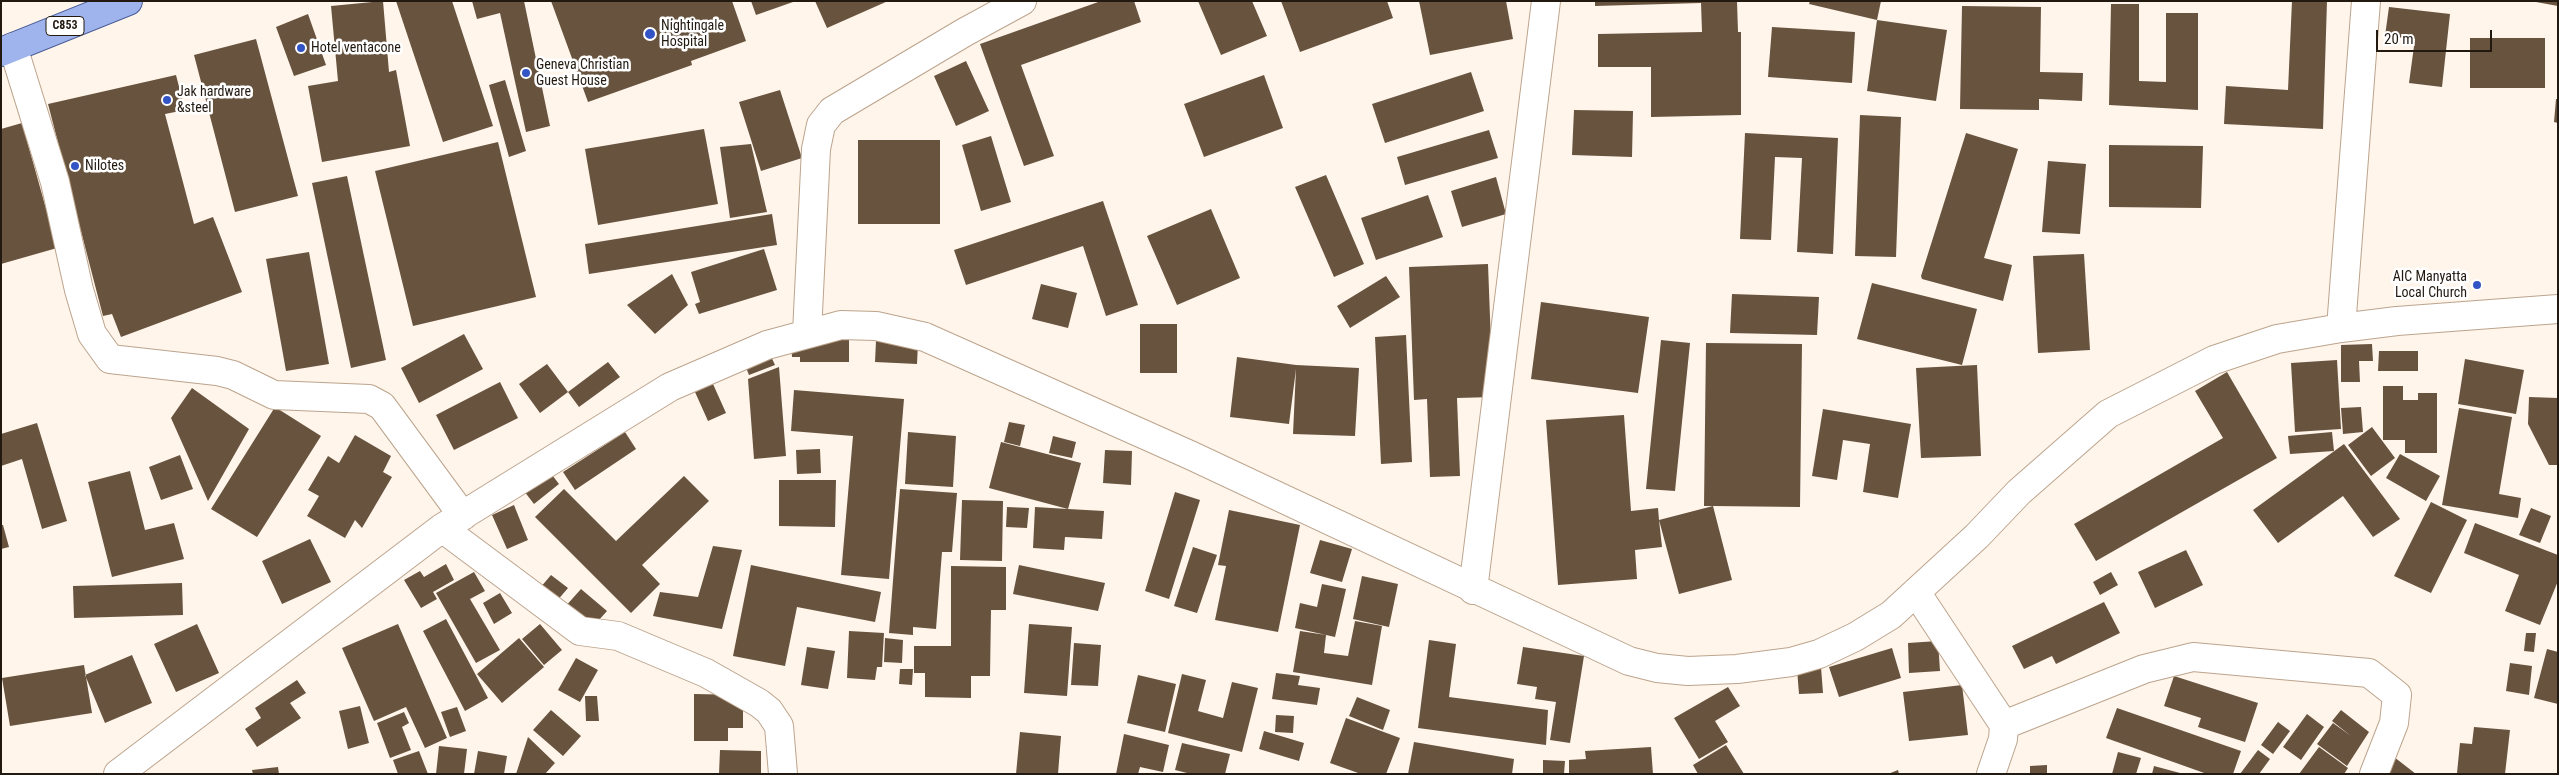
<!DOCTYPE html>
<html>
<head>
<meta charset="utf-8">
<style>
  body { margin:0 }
  #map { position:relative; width:2559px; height:775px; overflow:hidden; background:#fff5eb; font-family:"Roboto Condensed",sans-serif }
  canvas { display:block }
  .frame { position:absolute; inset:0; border:2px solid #221910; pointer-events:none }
  .scale { position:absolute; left:2376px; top:30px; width:116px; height:22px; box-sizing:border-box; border:2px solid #221910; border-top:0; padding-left:6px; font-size:15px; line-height:18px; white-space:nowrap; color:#221910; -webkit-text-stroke:4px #fff; paint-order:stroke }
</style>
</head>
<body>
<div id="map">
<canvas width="2559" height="775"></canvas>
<div class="frame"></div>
<div class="scale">20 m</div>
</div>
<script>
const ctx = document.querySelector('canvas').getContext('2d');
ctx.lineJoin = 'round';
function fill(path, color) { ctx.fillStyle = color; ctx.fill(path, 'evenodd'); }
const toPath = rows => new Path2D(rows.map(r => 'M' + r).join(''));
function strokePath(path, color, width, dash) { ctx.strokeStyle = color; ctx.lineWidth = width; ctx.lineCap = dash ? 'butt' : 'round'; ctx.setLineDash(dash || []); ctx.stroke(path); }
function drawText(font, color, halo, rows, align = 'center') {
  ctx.font = font + ' "Roboto Condensed",sans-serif'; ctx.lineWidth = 5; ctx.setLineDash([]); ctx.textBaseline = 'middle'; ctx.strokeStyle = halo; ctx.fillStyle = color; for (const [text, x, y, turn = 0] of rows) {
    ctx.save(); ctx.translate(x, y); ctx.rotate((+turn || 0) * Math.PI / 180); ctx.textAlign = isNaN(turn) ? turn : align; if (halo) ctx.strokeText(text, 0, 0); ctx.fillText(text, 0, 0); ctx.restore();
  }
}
fill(toPath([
  [383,1,389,72,396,70,410,146,322,162,308,86,338,81,331,6],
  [396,1,452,1,493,126,443,142],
  [472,1,524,1,550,126,526,132,500,13,477,19],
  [551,1,732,1,746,41,691,61,692,65,588,102],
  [751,1,793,1,793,2,756,15],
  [815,1,888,1,827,28],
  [1101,1,1134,1,1141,22,1021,65,1054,156,1024,166,980,44],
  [1198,1,1252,1,1267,36,1221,55],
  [1281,1,1387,1,1393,18,1300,52],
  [1419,1,1506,1,1513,39,1430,55],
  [1595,1,1737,1,1738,32,1741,32,1741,115,1651,117,1651,67,1598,67,1598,34,1702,32,1701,3,1595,6],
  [1810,1,1881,1,1877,20,1809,4],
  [2292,1,2327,1,2323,129,2224,124,2226,86,2288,90],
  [2536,1,2558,1,2558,6,2536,2],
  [2111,4,2139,4,2139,81,2166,82,2166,13,2198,13,2198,110,2109,105],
  [1962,6,2041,7,2040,72,2083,73,2082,101,2039,99,2039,110,1960,109],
  [2389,7,2450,14,2442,87,2409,83,2415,39,2385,36],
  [308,14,326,65,294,76,276,27],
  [1877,20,1947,30,1936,101,1867,91],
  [1772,27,1855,32,1852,83,1768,77],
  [2470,38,2545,38,2545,88,2470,88],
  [256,39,298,196,235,212,194,55],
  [966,61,989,111,956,126,934,76],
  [1471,72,1484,111,1385,143,1372,104],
  [176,75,185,110,165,114,194,224,213,217,242,292,121,337,112,314,103,316,48,104],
  [1264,75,1283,128,1204,157,1184,104],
  [505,80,526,151,509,157,489,85],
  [780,90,802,158,761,171,739,102],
  [2556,99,2558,99,2558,123,2554,122],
  [1574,110,1633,111,1632,157,1572,155],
  [1860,115,1901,117,1896,257,1855,256],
  [22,123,57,248,1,264,1,129],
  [704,129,718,204,598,225,585,149],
  [1489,130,1498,158,1405,185,1397,157],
  [1745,133,1838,138,1833,254,1797,252,1802,158,1775,157,1771,240,1740,239],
  [1966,133,2018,149,1984,258,2012,265,2003,301,1922,279,1921,276],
  [991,136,1011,202,981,211,962,145],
  [858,140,940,140,940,224,858,224],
  [498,142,536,297,413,326,375,171],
  [751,144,767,212,730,218,720,147],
  [2109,145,2203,146,2201,208,2109,207],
  [2048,161,2086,164,2080,234,2042,232],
  [1326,175,1364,264,1334,277,1295,187],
  [347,176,386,360,351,368,312,183],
  [1496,177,1506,214,1462,227,1451,191],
  [1428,195,1443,237,1376,260,1361,218],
  [1103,201,1138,305,1106,316,1083,246,966,285,954,250],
  [1211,209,1240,278,1177,305,1147,236],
  [772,214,777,245,589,274,585,244],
  [764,249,777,290,699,314,695,304,700,302,691,272],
  [309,252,329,364,286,371,266,259],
  [2084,254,2090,350,2038,353,2033,256],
  [1488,264,1493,397,1457,398,1460,476,1430,477,1427,399,1414,400,1409,267],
  [672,274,688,305,655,334,627,305],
  [1386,276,1400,297,1350,328,1337,306],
  [1872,283,1977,309,1962,365,1857,339],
  [1041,284,1077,293,1068,328,1032,319],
  [1732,294,1819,297,1817,335,1730,333],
  [1541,302,1649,317,1638,393,1531,379],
  [1140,324,1177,324,1177,373,1140,373],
  [464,334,483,369,419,403,401,368],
  [849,334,849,362,800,362,800,357,792,357,791,342,827,343,827,335],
  [1406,335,1412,462,1381,464,1375,337],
  [1661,340,1690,343,1675,491,1646,489],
  [876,341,918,343,917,364,875,362],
  [1706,343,1802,344,1800,507,1713,506,1732,580,1679,594,1659,520,1662,547,1635,550,1637,579,1558,585,1546,420,1624,415,1631,511,1658,508,1659,520,1713,506,1704,506],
  [2372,344,2373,361,2359,361,2360,382,2341,382,2341,345],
  [768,350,775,365,749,375,743,360],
  [2379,351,2418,351,2418,371,2378,371],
  [1237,357,1296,365,1359,368,1355,436,1293,434,1296,369,1289,424,1230,417],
  [2465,359,2524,370,2516,414,2458,404],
  [2337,360,2341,429,2295,432,2291,363],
  [608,362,620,377,579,407,568,392,540,413,519,384,547,364,568,392],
  [1977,365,1981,456,1921,458,1916,368],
  [779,367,786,456,754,459,748,379],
  [2227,372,2277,458,2096,561,2074,524,2223,438,2195,391],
  [500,382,518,418,454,450,436,415],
  [713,384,726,413,708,421,695,392],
  [2383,386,2403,386,2403,400,2418,400,2418,393,2437,393,2437,453,2405,453,2405,440,2383,440],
  [192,388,249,429,208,501,171,418],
  [794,390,904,399,889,579,841,575,853,436,791,431],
  [2529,397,2558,398,2558,465,2549,465,2528,424],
  [275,407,321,436,257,537,211,509],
  [2361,407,2363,432,2343,434,2341,408],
  [2459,408,2512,417,2499,494,2521,498,2518,518,2442,505],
  [1823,409,1911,424,1898,498,1863,492,1870,444,1843,440,1837,480,1812,476],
  [1009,422,1025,425,1020,446,1004,442],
  [37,423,67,521,42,529,22,459,1,466,1,434],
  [2372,427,2395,458,2371,476,2348,445],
  [625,432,636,449,575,490,563,472],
  [908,432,956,436,953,487,905,484],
  [2332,432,2334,451,2290,454,2288,436],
  [355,435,391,456,383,472,392,477,362,528,355,520,345,538,307,516,319,496,308,490,328,456,339,463],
  [1053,436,1076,442,1072,458,1049,453],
  [1001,442,1081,463,1068,509,1104,511,1102,539,1065,537,1064,550,1033,548,1035,507,1068,509,989,488],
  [2344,444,2400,519,2373,537,2343,496,2278,543,2253,510],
  [820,449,821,473,797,474,796,450],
  [1105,450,1132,451,1131,485,1103,483],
  [2400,454,2440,476,2426,501,2386,478],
  [180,455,193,489,161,500,149,467],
  [130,471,145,530,174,523,184,559,112,577,88,482],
  [549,471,559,484,534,504,524,491],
  [684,476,709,501,642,565,660,584,631,613,535,517,564,489,616,541],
  [779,480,836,480,835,527,779,526],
  [900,489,957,493,952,552,942,552,936,629,913,627,913,635,889,633],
  [1175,492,1200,500,1169,599,1145,591],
  [962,500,1003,501,1002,561,960,560],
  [2431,502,2467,520,2431,593,2394,576],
  [514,505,528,540,507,549,492,515],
  [1007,507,1029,508,1027,528,1006,527],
  [2531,508,2551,516,2540,543,2519,535],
  [1229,510,1300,525,1278,632,1215,620,1226,566,1218,565],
  [2475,523,2558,555,2558,581,2540,625,2505,611,2519,575,2464,553],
  [1,525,3,525,9,547,1,549],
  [310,539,331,582,282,604,262,561],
  [1320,540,1352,549,1342,582,1310,573],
  [713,546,742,550,722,629,653,616,660,592,698,597],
  [1193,547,1217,555,1197,613,1174,606],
  [2186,550,2203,585,2155,608,2138,572],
  [446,564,454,580,433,592,437,599,421,608,404,580,420,571,424,577],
  [751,565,881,592,875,622,797,607,785,666,733,656],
  [1019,565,1105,583,1098,611,1013,594],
  [951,566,1006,567,1006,610,991,610,990,676,971,676,971,698,925,697,925,673,914,673,914,646,951,646],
  [474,572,485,591,470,599,500,650,476,663,436,593],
  [2111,572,2118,585,2100,595,2093,582],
  [551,575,568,588,556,602,540,588],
  [1362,576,1398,584,1389,627,1353,619],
  [182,583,183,615,74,618,73,586],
  [1322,584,1346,589,1335,637,1295,628,1300,603,1317,607],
  [581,589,607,611,590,630,564,608],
  [500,593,512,613,494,624,483,603],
  [2104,602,2120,633,2056,664,2052,656,2024,669,2012,646],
  [446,619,488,698,465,711,423,631],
  [1355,621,1382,626,1372,685,1293,672,1300,631,1326,635,1324,653,1348,656],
  [197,624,219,673,176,692,154,644],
  [398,624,447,738,425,748,406,707,374,721,342,648],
  [540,624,562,650,544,665,522,639],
  [1029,624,1072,627,1067,696,1024,693],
  [849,631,884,633,882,667,877,667,875,680,847,678],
  [2526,633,2536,633,2534,652,2524,651],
  [519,638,544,667,502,703,477,674],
  [885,638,903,640,902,663,884,662],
  [1429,640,1456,644,1449,697,1548,710,1546,745,1418,728],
  [1938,641,1940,671,1909,673,1908,643],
  [1074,643,1101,645,1098,686,1071,685],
  [807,647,835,651,828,689,801,685],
  [1523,647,1584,656,1570,743,1550,740,1556,702,1535,699,1537,687,1517,684],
  [1892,648,1901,678,1839,697,1829,667],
  [2547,649,2558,652,2558,704,2534,698],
  [132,655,152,703,105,723,85,675],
  [576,658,598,670,580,702,558,690],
  [2510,663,2532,666,2529,695,2506,691],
  [84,665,92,713,10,726,2,678],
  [1821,667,1823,693,1799,694,1797,669],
  [900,669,913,669,912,685,899,684],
  [1276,673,1300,676,1298,685,1320,688,1317,705,1272,699],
  [1182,674,1206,680,1198,711,1223,718,1232,682,1258,688,1242,752,1168,733],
  [1138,675,1176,684,1165,732,1127,723],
  [2174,676,2258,703,2245,742,2198,727,2201,718,2164,706],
  [297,680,306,693,290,703,301,718,257,747,245,729,261,718,255,708],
  [1962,685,1968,735,1909,741,1903,692],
  [1728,687,1740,706,1715,721,1728,742,1699,759,1674,718],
  [694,694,743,695,743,728,728,728,728,741,694,741],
  [585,696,597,696,599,721,586,721],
  [1357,697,1390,710,1383,730,1349,716],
  [360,706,369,743,348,749,339,711],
  [457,707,466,731,450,737,441,712],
  [2117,708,2241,751,2233,774,2207,774,2106,738],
  [551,710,581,736,563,756,533,730],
  [2341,710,2369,732,2347,766,2317,744,2333,723,2351,736,2332,721],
  [404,712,409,723,402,727,411,750,390,758,377,723],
  [2307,714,2324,727,2301,760,2283,747],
  [1276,715,1294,716,1293,733,1275,732],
  [1346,718,1400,738,1386,774,1361,774,1330,763],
  [2278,722,2290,731,2273,754,2261,745],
  [2474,727,2510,730,2505,774,2457,773,2460,743,2472,744],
  [1264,731,1304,743,1299,761,1259,749],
  [1020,732,1061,736,1058,774,1016,774],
  [1124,734,1169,745,1163,772,1140,767,1138,774,1116,774],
  [528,737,555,763,545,774,516,774],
  [1414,742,1514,759,1512,774,1408,774],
  [1182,743,1230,754,1225,774,1191,774,1175,770],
  [1726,745,1744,774,1698,774,1693,765],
  [439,746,467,749,464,774,436,774],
  [1651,747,1653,774,1569,774,1569,760,1586,759,1585,751],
  [2319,747,2348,768,2344,774,2299,774],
  [720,750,761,751,761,774,719,774],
  [2258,750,2270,759,2259,774,2240,774],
  [419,751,428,774,398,774,393,760],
  [478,751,507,756,504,774,474,774],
  [2118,752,2141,758,2136,774,2112,774],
  [2394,757,2416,774,2381,774],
  [1543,760,1565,761,1564,774,1543,774],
  [2047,765,2047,774,2030,774,2030,766],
  [2154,766,2180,773,2180,774,2152,774],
  [278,767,279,774,253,774,252,770],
  [1898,770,1899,774,1888,774]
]), '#68533e');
const minor = toPath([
  [13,47,55,182,79,290,92,334,110,359,217,371,233,375,274,395,369,399,382,406,463,516],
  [2341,328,2366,1],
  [807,333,816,149,821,125,832,111,965,32,1022,1],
  [442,528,580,631,618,636,706,673,759,703,769,711,779,726,783,774],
  [1473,590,1546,1],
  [1916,592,2004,725,2003,739,1991,774],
  [2004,725,2144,669,2193,657,2369,673,2397,695,2394,723,2374,774],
  [118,774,442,528,670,387,767,345,841,325,876,326,925,337,1190,455,1629,661,1657,668,1688,671,1737,669,1791,662,1819,654,1855,637,1891,615,1977,536,2019,492,2108,414,2214,360,2277,339,2341,328,2397,321,2558,309]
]);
const major = toPath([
  [1,52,128,1]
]);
strokePath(minor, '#bca48d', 30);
strokePath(major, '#4a5d97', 30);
strokePath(minor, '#fff', 28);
strokePath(major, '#9fb4ec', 28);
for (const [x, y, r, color] of [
  [650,34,6,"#3254c4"],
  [301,48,5,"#3254c4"],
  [526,73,5,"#3254c4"],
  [167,100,5,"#3254c4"],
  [75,166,5,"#3254c4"],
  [2477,285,5,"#3254c4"]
]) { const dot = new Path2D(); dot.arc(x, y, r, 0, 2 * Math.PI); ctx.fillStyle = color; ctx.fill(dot); strokePath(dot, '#fff', 2); }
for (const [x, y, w] of [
  [65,26,38]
]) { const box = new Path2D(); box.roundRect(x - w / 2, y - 9.5, w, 19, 4); ctx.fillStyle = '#fff'; ctx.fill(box); strokePath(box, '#221910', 1); }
drawText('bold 12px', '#221910', null, [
  ["C853",65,26]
]);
drawText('14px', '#221910', '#fff', [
  ["Nightingale",661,26],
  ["Hospital",661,42],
  ["Hotel ventacone",311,48],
  ["Geneva Christian",536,65],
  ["Guest House",536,81],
  ["Jak hardware",177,92],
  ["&steel",177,108],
  ["Nilotes",85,166],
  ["AIC Manyatta",2467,277,"right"],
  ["Local Church",2467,293,"right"]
], 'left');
</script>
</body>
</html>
